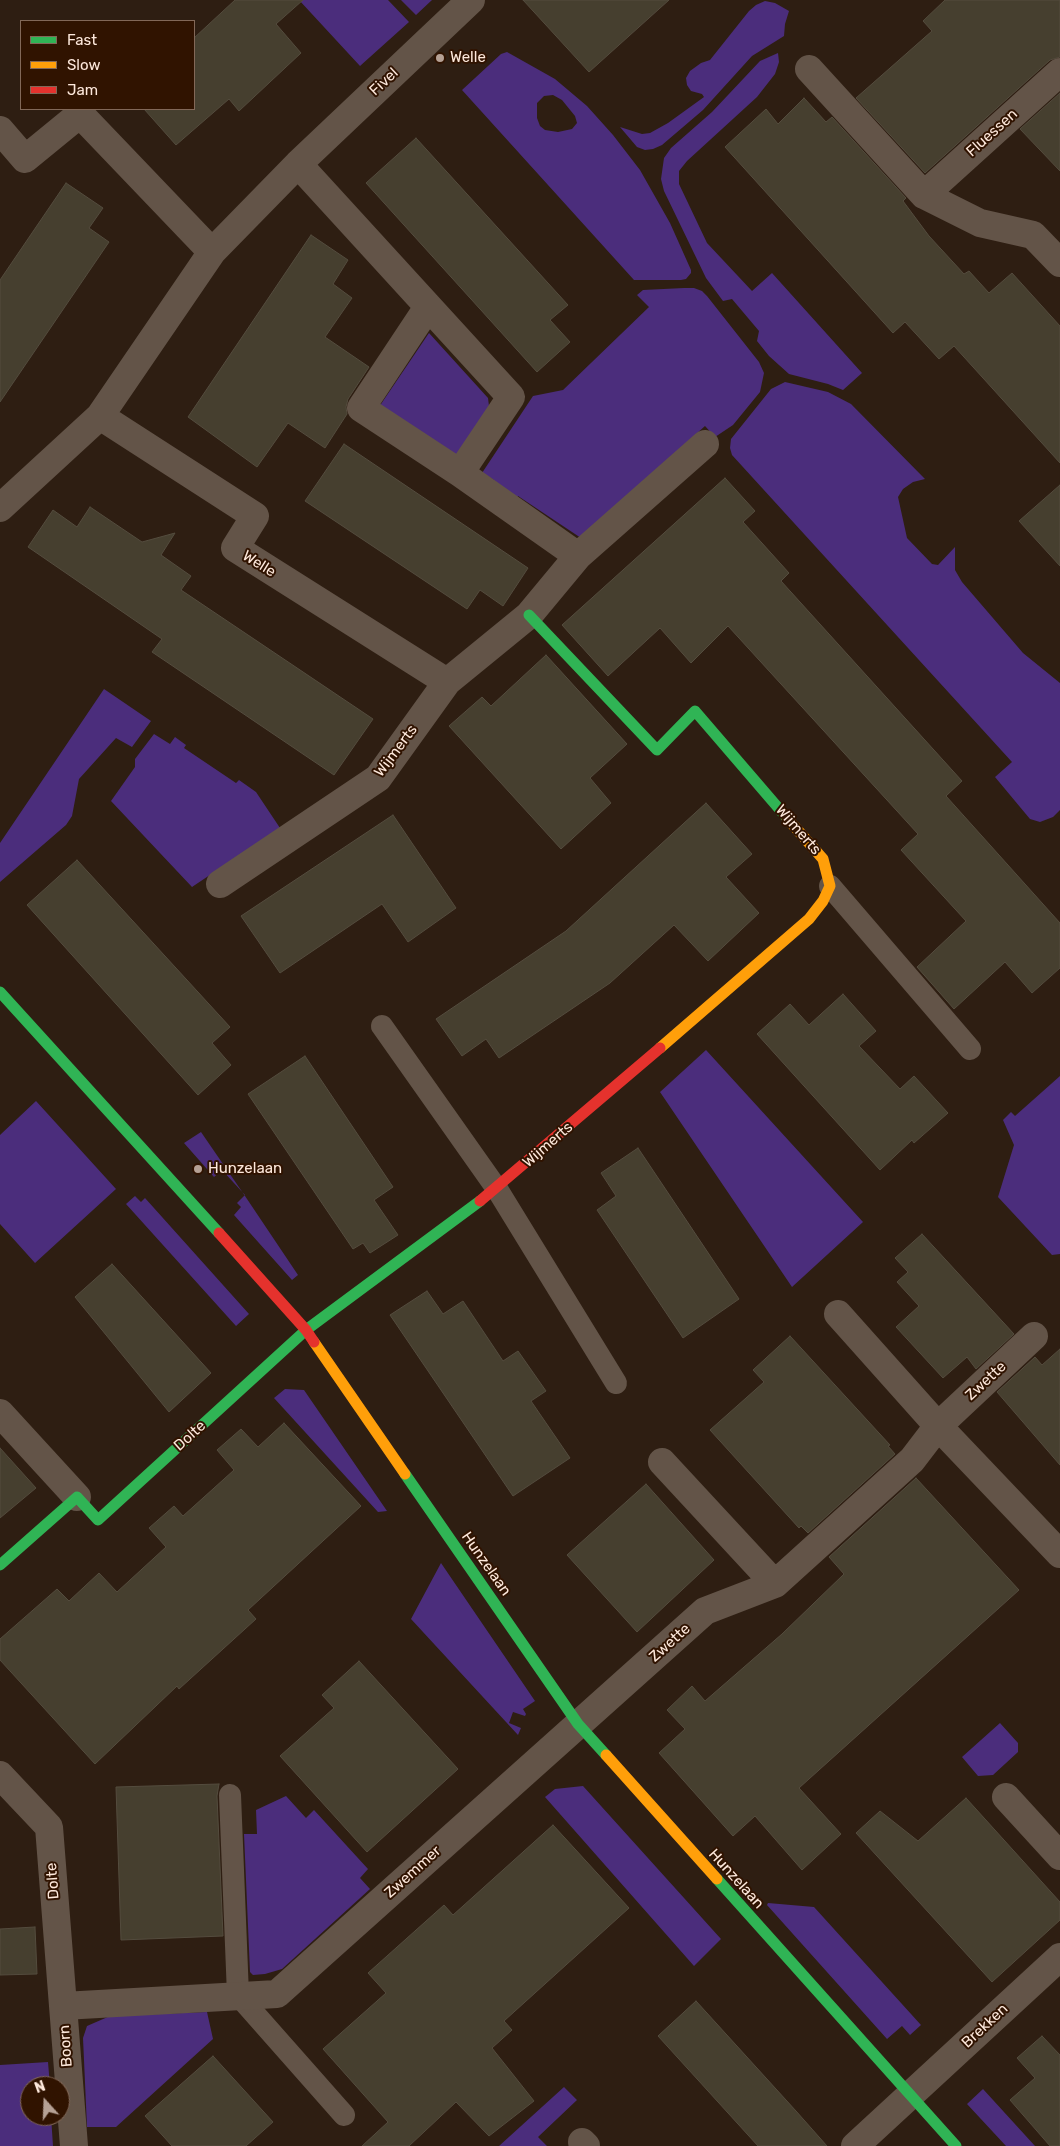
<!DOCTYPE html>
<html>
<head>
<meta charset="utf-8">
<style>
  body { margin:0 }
  #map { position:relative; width:1060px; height:2146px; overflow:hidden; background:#2e1e12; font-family:Rubik,sans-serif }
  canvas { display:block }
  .legend { position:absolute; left:20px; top:20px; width:175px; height:90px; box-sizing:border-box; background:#301300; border:1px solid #826858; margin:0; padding:6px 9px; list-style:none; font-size:15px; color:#fde8db }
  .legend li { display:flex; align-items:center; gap:10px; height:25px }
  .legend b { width:25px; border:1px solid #826858 }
  .north { position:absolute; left:20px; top:2076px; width:50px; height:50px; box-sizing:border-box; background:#301300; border:1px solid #826858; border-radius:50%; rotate:340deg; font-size:14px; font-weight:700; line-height:20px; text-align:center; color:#fde8db }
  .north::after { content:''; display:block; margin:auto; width:18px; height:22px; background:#b5a195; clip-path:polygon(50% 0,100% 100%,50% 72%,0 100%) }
</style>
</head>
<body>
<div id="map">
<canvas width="1060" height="2146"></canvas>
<ul class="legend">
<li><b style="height:6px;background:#30b455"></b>Fast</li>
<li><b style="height:6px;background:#ff9f0a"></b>Slow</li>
<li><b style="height:6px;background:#e5322d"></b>Jam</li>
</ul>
<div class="north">N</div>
</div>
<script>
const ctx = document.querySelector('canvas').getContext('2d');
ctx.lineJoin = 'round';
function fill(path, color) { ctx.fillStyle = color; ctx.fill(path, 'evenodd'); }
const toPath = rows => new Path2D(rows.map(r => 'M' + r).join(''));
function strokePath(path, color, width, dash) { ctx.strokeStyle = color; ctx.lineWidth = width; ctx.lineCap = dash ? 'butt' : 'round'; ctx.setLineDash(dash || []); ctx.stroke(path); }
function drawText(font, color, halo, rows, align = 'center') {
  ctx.font = font + ' Rubik,sans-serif'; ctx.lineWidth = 4; ctx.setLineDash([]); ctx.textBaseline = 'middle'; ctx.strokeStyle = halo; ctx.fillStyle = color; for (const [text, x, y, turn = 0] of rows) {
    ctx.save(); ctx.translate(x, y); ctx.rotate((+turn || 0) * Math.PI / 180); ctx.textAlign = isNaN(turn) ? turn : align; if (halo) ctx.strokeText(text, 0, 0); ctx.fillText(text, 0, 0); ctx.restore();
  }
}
fill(toPath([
  [299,0,388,0,409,22,360,66],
  [401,0,432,0,416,15],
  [765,1,775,3,789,11,785,24,784,36,752,56,703,110,662,145,653,149,645,150,637,147,620,127,642,134,650,133,668,123,704,97,702,94,691,91,687,85,686,78,690,71,701,63,710,60,749,11,756,5],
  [507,52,555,79,587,106,613,135,640,170,670,223,691,270,691,273,686,279,681,280,634,280,462,90,501,54],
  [553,95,562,100,575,116,577,123,572,129,558,132,545,130,540,126,537,118,537,103,544,96],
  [778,53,779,62,775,74,757,97,687,161,679,171,679,184,707,243,752,291,772,273,862,373,843,390,828,384,789,374,769,356,757,341,759,331,732,299,723,301,706,278,664,191,661,179,664,158,671,148,712,112,760,61],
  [684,288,694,288,702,291,707,296,759,362,764,373,760,392,733,425,715,437,705,426,581,538,518,496,515,500,490,488,494,480,482,473,533,396,563,390,649,307,637,295,643,290],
  [429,333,488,398,489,406,458,461,379,407],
  [785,382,828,392,851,404,925,479,913,482,903,489,898,497,907,538,932,564,938,565,955,547,955,570,962,582,1023,653,1060,683,1060,810,1053,817,1040,822,1030,819,995,777,1012,762,732,455,730,448,731,439,771,389],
  [104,689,151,721,132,747,116,738,79,779,72,816,66,825,0,882,0,843],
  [154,734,170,744,175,737,186,745,184,748,236,783,239,780,256,792,280,828,192,887,111,801,135,767,135,759],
  [706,1050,863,1222,792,1287,660,1092],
  [1060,1076,1060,1254,1052,1255,998,1197,1014,1145,1003,1120,1011,1112,1015,1116],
  [36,1101,116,1189,35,1263,0,1224,0,1135],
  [201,1132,245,1196,298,1275,292,1280,234,1215,241,1207,237,1203,245,1195,222,1170,214,1177,184,1143],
  [135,1196,141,1202,145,1198,249,1314,236,1326,126,1204],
  [285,1389,304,1390,387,1511,378,1512,274,1398],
  [441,1563,535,1701,523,1709,526,1714,525,1716,513,1712,509,1723,521,1728,518,1735,411,1619],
  [1000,1723,1018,1743,1018,1752,993,1775,978,1776,962,1757],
  [583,1786,721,1939,694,1966,545,1797,555,1789],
  [286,1796,306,1818,314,1810,368,1869,360,1878,370,1889,282,1969,265,1974,253,1975,250,1972,244,1834,257,1834,256,1810],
  [768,1903,814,1907,921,2025,910,2035,902,2026,887,2039,767,1905],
  [207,2012,213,2039,116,2127,87,2127,83,2038,87,2026,110,2016],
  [48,2062,50,2086,30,2086,30,2116,51,2116,53,2146,0,2146,0,2065],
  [564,2087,577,2100,538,2137,547,2146,499,2146],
  [983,2089,1035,2146,1006,2146,967,2104]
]), '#4b2d7c');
const building = toPath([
  [235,0,303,0,276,24,301,53,239,111,229,99,176,145,144,109,194,109,194,38,235,0],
  [523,0,669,0,589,72,523,0],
  [945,0,1060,0,1060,57,1050,60,925,173,856,98,932,31,923,21,945,0],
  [1060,93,1060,171,1020,129,1060,93],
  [804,98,826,122,832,117,906,198,903,201,929,236,964,274,969,271,989,293,1012,273,1060,326,1060,463,954,346,939,359,905,322,893,333,725,147,766,109,778,124,804,98],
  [416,138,568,305,550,320,570,342,537,372,366,183,416,138],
  [66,183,103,208,89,228,109,242,0,402,0,280,66,183],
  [311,235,348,260,333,284,352,298,325,337,369,367,348,399,346,407,347,414,325,448,288,423,257,467,188,417,311,235],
  [344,444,528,568,503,606,480,590,467,609,305,501,344,444],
  [725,478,755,511,743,522,789,573,781,581,962,781,946,796,1060,923,1060,968,1032,993,1005,962,954,1009,917,967,966,921,901,850,918,834,728,626,691,663,660,628,608,676,562,625,725,478],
  [1060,485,1060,566,1019,521,1060,485],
  [90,507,142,542,175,533,161,555,191,576,181,590,373,719,334,775,152,652,162,639,28,547,53,510,77,527,90,507],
  [546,655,627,744,590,778,611,803,561,849,449,726,482,697,491,706,546,655],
  [706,803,752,854,726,877,759,913,708,961,674,925,610,983,499,1058,486,1039,462,1056,436,1019,566,931,706,803],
  [393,815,456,908,408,942,382,904,280,973,241,916,393,815],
  [77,860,230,1027,212,1043,231,1065,198,1095,27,905,77,860],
  [843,994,876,1031,859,1046,900,1089,914,1076,948,1113,914,1143,912,1140,880,1170,757,1034,790,1004,809,1025,843,994],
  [305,1056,393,1187,374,1200,398,1235,370,1253,363,1243,353,1249,248,1094,305,1056],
  [638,1148,739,1299,683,1338,597,1210,616,1196,601,1173,638,1148],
  [922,1234,1014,1334,976,1369,967,1357,943,1378,896,1327,919,1306,897,1282,908,1272,895,1258,922,1234],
  [112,1264,211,1373,169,1412,75,1297,112,1264],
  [427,1291,443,1314,463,1301,503,1361,518,1351,546,1391,531,1401,570,1458,513,1496,390,1315,427,1291],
  [790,1336,890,1445,888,1446,895,1454,808,1533,801,1526,799,1528,710,1430,764,1382,753,1370,790,1336],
  [1060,1349,1060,1465,997,1392,1035,1357,1042,1365,1060,1349],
  [284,1423,361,1506,248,1610,256,1619,179,1689,177,1686,95,1764,0,1660,0,1639,57,1589,69,1601,99,1573,117,1592,166,1547,149,1528,174,1506,183,1516,234,1470,217,1450,241,1429,258,1447,284,1423],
  [0,1448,36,1488,0,1518,0,1448],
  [916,1478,1019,1590,799,1788,841,1834,802,1870,755,1816,733,1836,659,1753,685,1729,667,1710,692,1686,705,1701,782,1634,844,1574,829,1557,916,1478],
  [646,1484,714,1560,637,1632,567,1555,646,1484],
  [359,1661,458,1769,367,1852,280,1756,334,1708,322,1695,359,1661],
  [219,1784,217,1796,223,1936,121,1940,116,1787,219,1784],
  [966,1798,1060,1902,1060,1920,992,1982,856,1833,880,1811,918,1841,966,1798],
  [553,1825,629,1908,504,2021,512,2030,492,2048,534,2101,489,2136,456,2102,409,2146,362,2146,388,2122,323,2049,386,1993,368,1973,444,1905,453,1915,553,1825],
  [35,1927,37,1974,0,1975,0,1929,35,1927],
  [696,2001,796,2111,827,2146,758,2146,658,2036,696,2001],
  [1042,2036,1060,2055,1060,2146,1050,2146,1010,2100,1035,2078,1017,2058,1042,2036],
  [213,2056,273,2122,246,2146,172,2146,145,2116,213,2056]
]);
fill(building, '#463f2f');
strokePath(building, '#544c3e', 1);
strokePath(toPath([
  [830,886,970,1049],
  [382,1026,497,1189,616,1383],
  [230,1795,238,1995,344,2115]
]), '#635448', 22);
strokePath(toPath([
  [809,69,924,195,980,223,1033,235,1060,263],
  [0,130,25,159,80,114,212,252],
  [298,164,511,397,460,473],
  [924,195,1060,72],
  [428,307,361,408,460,473,578,556],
  [100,416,255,516,235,548,447,682],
  [0,508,100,416,212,252,298,164,471,0],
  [220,884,378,778,447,682,529,615,578,556,705,444],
  [838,1314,938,1426,1060,1554],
  [0,1413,77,1497],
  [662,1462,775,1584],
  [0,1775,49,1827,74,2146],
  [1006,1797,1060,1856],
  [63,2006,277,1994,705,1611,775,1584,912,1460,938,1426,1034,1336],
  [582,2142,586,2146],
  [855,2146,1060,1957]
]), '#635448', 28);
strokePath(toPath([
  [529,615,657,750,695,711,787,818],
  [0,992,219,1233],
  [405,1474,578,1724,606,1755],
  [0,1565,77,1497,98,1520,306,1330,480,1201],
  [717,1879,956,2146]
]), '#30b455', 11);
strokePath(toPath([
  [660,1048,809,919,823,901,830,886,823,859,787,818],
  [314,1342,405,1474],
  [606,1755,717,1879]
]), '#ff9f0a', 11);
strokePath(toPath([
  [480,1201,660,1048],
  [219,1233,306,1330,314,1342]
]), '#e5322d', 11);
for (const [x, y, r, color] of [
  [440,58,5,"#b5a195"],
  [198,1169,5,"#b5a195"]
]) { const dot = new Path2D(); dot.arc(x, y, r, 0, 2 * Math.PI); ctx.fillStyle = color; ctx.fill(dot); strokePath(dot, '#301300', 2); }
drawText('15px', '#fde8db', '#301300', [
  ["Welle",450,58],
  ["Hunzelaan",208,1169]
], 'left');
drawText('15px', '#fde8db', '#301300', [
  ["Fivel",384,82,-43],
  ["Fluessen",992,133,-42],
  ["Welle",259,564,32],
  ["Wijmerts",396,751,-53],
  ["Wijmerts",798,830,49],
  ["Wijmerts",548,1145,-41],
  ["Zwette",986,1381,-43],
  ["Dolte",190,1436,-42],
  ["Hunzelaan",486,1564,55],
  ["Zwette",670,1643,-42],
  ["Zwemmer",413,1872,-42],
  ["Hunzelaan",736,1879,48],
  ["Dolte",53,1881,-94],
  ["Brekken",985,2026,-43],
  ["Boorn",66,2046,-94]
]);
</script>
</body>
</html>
